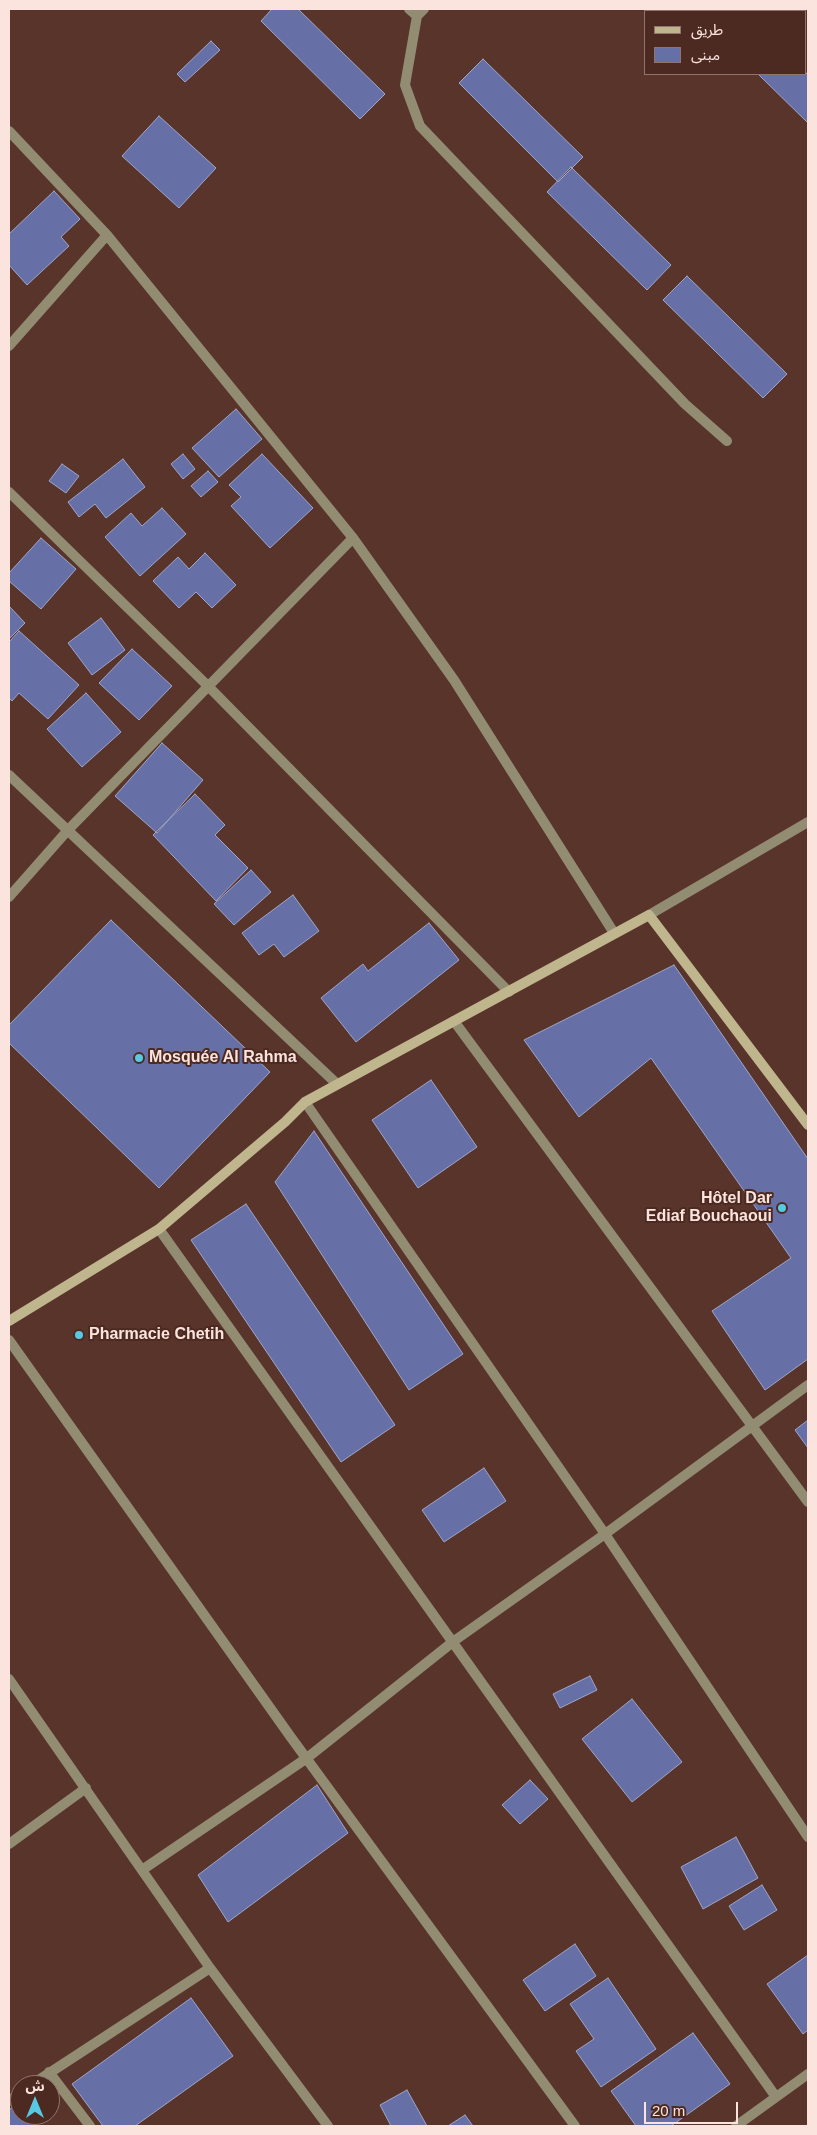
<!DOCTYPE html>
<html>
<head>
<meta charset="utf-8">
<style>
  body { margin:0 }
  #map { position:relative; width:817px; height:2135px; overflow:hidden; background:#59342b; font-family:Helvetica,"Noto Sans Arabic",sans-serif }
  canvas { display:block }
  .frame { position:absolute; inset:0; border:10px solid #fce4de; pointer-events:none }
  .legend { position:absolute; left:644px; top:10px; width:162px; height:65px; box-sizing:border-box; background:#4d2a21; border:1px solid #93746d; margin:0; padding:6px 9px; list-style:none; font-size:15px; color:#fce4de }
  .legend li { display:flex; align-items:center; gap:10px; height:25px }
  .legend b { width:25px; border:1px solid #93746d }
  .north { position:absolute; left:10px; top:2075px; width:50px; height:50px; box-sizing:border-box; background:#4d2a21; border:1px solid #93746d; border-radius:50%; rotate:0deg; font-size:14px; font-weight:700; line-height:20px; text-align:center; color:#fce4de }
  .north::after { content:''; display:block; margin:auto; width:18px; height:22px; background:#58c9e3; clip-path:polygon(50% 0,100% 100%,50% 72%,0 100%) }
  .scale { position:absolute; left:644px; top:2102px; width:94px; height:22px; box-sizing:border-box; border:2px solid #fce4de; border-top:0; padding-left:6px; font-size:15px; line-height:18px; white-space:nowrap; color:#fce4de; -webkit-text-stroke:4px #4d2a21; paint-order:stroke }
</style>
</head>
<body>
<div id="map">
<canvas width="817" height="2135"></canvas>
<div class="frame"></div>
<ul class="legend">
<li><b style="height:6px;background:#c0b68d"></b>طريق</li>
<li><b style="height:14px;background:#6770a6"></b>مبنى</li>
</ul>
<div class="north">ش</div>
<div class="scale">20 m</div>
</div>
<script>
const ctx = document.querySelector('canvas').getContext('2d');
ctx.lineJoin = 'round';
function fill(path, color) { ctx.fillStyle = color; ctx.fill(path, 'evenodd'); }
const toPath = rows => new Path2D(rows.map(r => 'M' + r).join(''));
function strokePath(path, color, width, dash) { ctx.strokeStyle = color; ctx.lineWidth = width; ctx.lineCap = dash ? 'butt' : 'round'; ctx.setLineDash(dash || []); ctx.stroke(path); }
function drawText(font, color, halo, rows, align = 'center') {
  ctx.font = font + ' Helvetica,sans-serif'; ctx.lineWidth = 4; ctx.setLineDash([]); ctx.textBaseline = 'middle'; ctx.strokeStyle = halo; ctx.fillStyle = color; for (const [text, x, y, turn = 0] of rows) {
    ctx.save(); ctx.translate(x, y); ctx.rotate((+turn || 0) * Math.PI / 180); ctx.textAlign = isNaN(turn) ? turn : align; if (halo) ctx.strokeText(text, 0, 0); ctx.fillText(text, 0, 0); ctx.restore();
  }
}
const building = toPath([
  [272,9,298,9,385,94,360,119,261,21,272,9],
  [679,9,728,9,730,11,682,11,679,9],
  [211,41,220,50,185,82,177,74,211,41],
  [483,59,583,157,558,182,459,83,483,59],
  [806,73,808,75,808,123,758,74,806,73],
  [159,116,216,168,179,208,122,156,159,116],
  [571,167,671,265,647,290,547,192,571,167],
  [54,191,80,219,61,237,69,246,27,285,9,265,9,234,54,191],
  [687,276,787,374,763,398,663,300,687,276],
  [236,409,262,439,219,477,192,448,236,409],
  [183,454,195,469,183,479,171,464,183,454],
  [262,454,313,508,270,548,231,506,241,497,229,485,262,454],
  [123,459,145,487,106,518,95,504,79,517,68,502,123,459],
  [62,464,79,476,66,493,49,481,62,464],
  [208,471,218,482,201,497,191,486,208,471],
  [162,508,186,534,140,576,105,537,131,513,142,526,162,508],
  [41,538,76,569,41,609,9,581,9,573,41,538],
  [205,553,236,585,212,608,196,592,179,608,153,581,178,557,189,569,205,553],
  [9,606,25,623,9,639,9,606],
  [101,618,125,650,92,675,68,643,101,618],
  [19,631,79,685,48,719,19,693,12,701,9,698,9,642,19,631],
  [132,649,172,686,139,720,99,683,132,649],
  [86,693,121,732,82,767,47,729,86,693],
  [162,743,203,780,157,833,115,796,162,743],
  [195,794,225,825,215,835,248,868,216,901,153,835,195,794],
  [251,870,271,892,234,925,214,904,251,870],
  [293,895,319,931,284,957,274,944,259,955,242,933,293,895],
  [111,920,270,1072,159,1188,9,1043,9,1025,111,920],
  [429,923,459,960,356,1042,321,998,363,964,368,971,429,923],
  [674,965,808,1159,808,1359,765,1390,712,1311,791,1258,651,1058,579,1117,524,1040,674,965],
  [431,1080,477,1147,418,1188,372,1120,431,1080],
  [314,1131,463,1354,409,1390,275,1182,314,1131],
  [246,1204,395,1425,341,1462,191,1240,246,1204],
  [808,1420,808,1448,795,1430,808,1420],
  [484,1468,506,1501,444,1542,422,1510,484,1468],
  [590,1676,597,1690,560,1708,553,1694,590,1676],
  [632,1699,682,1762,632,1802,582,1739,632,1699],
  [530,1780,548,1799,520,1824,502,1805,530,1780],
  [317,1785,348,1833,228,1922,198,1875,317,1785],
  [736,1837,758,1878,703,1909,681,1867,736,1837],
  [762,1885,777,1910,744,1930,729,1906,762,1885],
  [575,1944,596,1976,545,2011,523,1980,575,1944],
  [808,1955,808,2030,803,2034,767,1984,808,1955],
  [608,1978,656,2049,601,2087,576,2051,594,2039,570,2004,608,1978],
  [191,1998,233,2056,135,2126,103,2126,72,2084,191,1998],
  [693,2033,730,2084,671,2126,636,2126,611,2091,693,2033],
  [407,2090,427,2126,391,2126,380,2105,407,2090],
  [17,2103,20,2107,20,2115,26,2115,35,2126,9,2126,9,2110,17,2103],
  [465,2115,473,2126,448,2126,465,2115]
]);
fill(building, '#6770a6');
strokePath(building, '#9ea6cb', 1);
strokePath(toPath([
  [409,9,417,16,424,9],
  [417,16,405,85,420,126,685,404,727,441],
  [9,131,107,235,353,538,454,680,614,933],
  [9,346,107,235],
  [9,492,209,687,509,992],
  [9,775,337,1084],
  [9,897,68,830,353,538],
  [649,915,808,822],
  [454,1021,808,1502],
  [305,1102,605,1534,808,1837],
  [159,1229,776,2097],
  [9,1340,290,1736,575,2126],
  [9,1679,210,1968,328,2126],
  [9,1844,86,1788],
  [142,1870,307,1758,454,1641,605,1534,808,1385],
  [49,2072,90,2126],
  [31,2085,210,1968],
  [9,2101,20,2093],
  [736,2126,808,2074]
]), '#928c72', 10);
strokePath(toPath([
  [9,1321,159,1229,285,1122,305,1102,649,915,808,1125]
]), '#c0b68d', 10);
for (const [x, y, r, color] of [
  [139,1058,5,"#58c9e3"],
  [782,1208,5,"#58c9e3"],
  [79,1335,5,"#58c9e3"]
]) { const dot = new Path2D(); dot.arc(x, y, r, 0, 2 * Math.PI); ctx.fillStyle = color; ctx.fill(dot); strokePath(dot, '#4d2a21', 2); }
drawText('bold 16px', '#fce4de', '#4d2a21', [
  ["Mosquée Al Rahma",149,1058],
  ["Hôtel Dar",772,1199,"right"],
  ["Ediaf Bouchaoui",772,1217,"right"],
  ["Pharmacie Chetih",89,1335]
], 'left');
</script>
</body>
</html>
